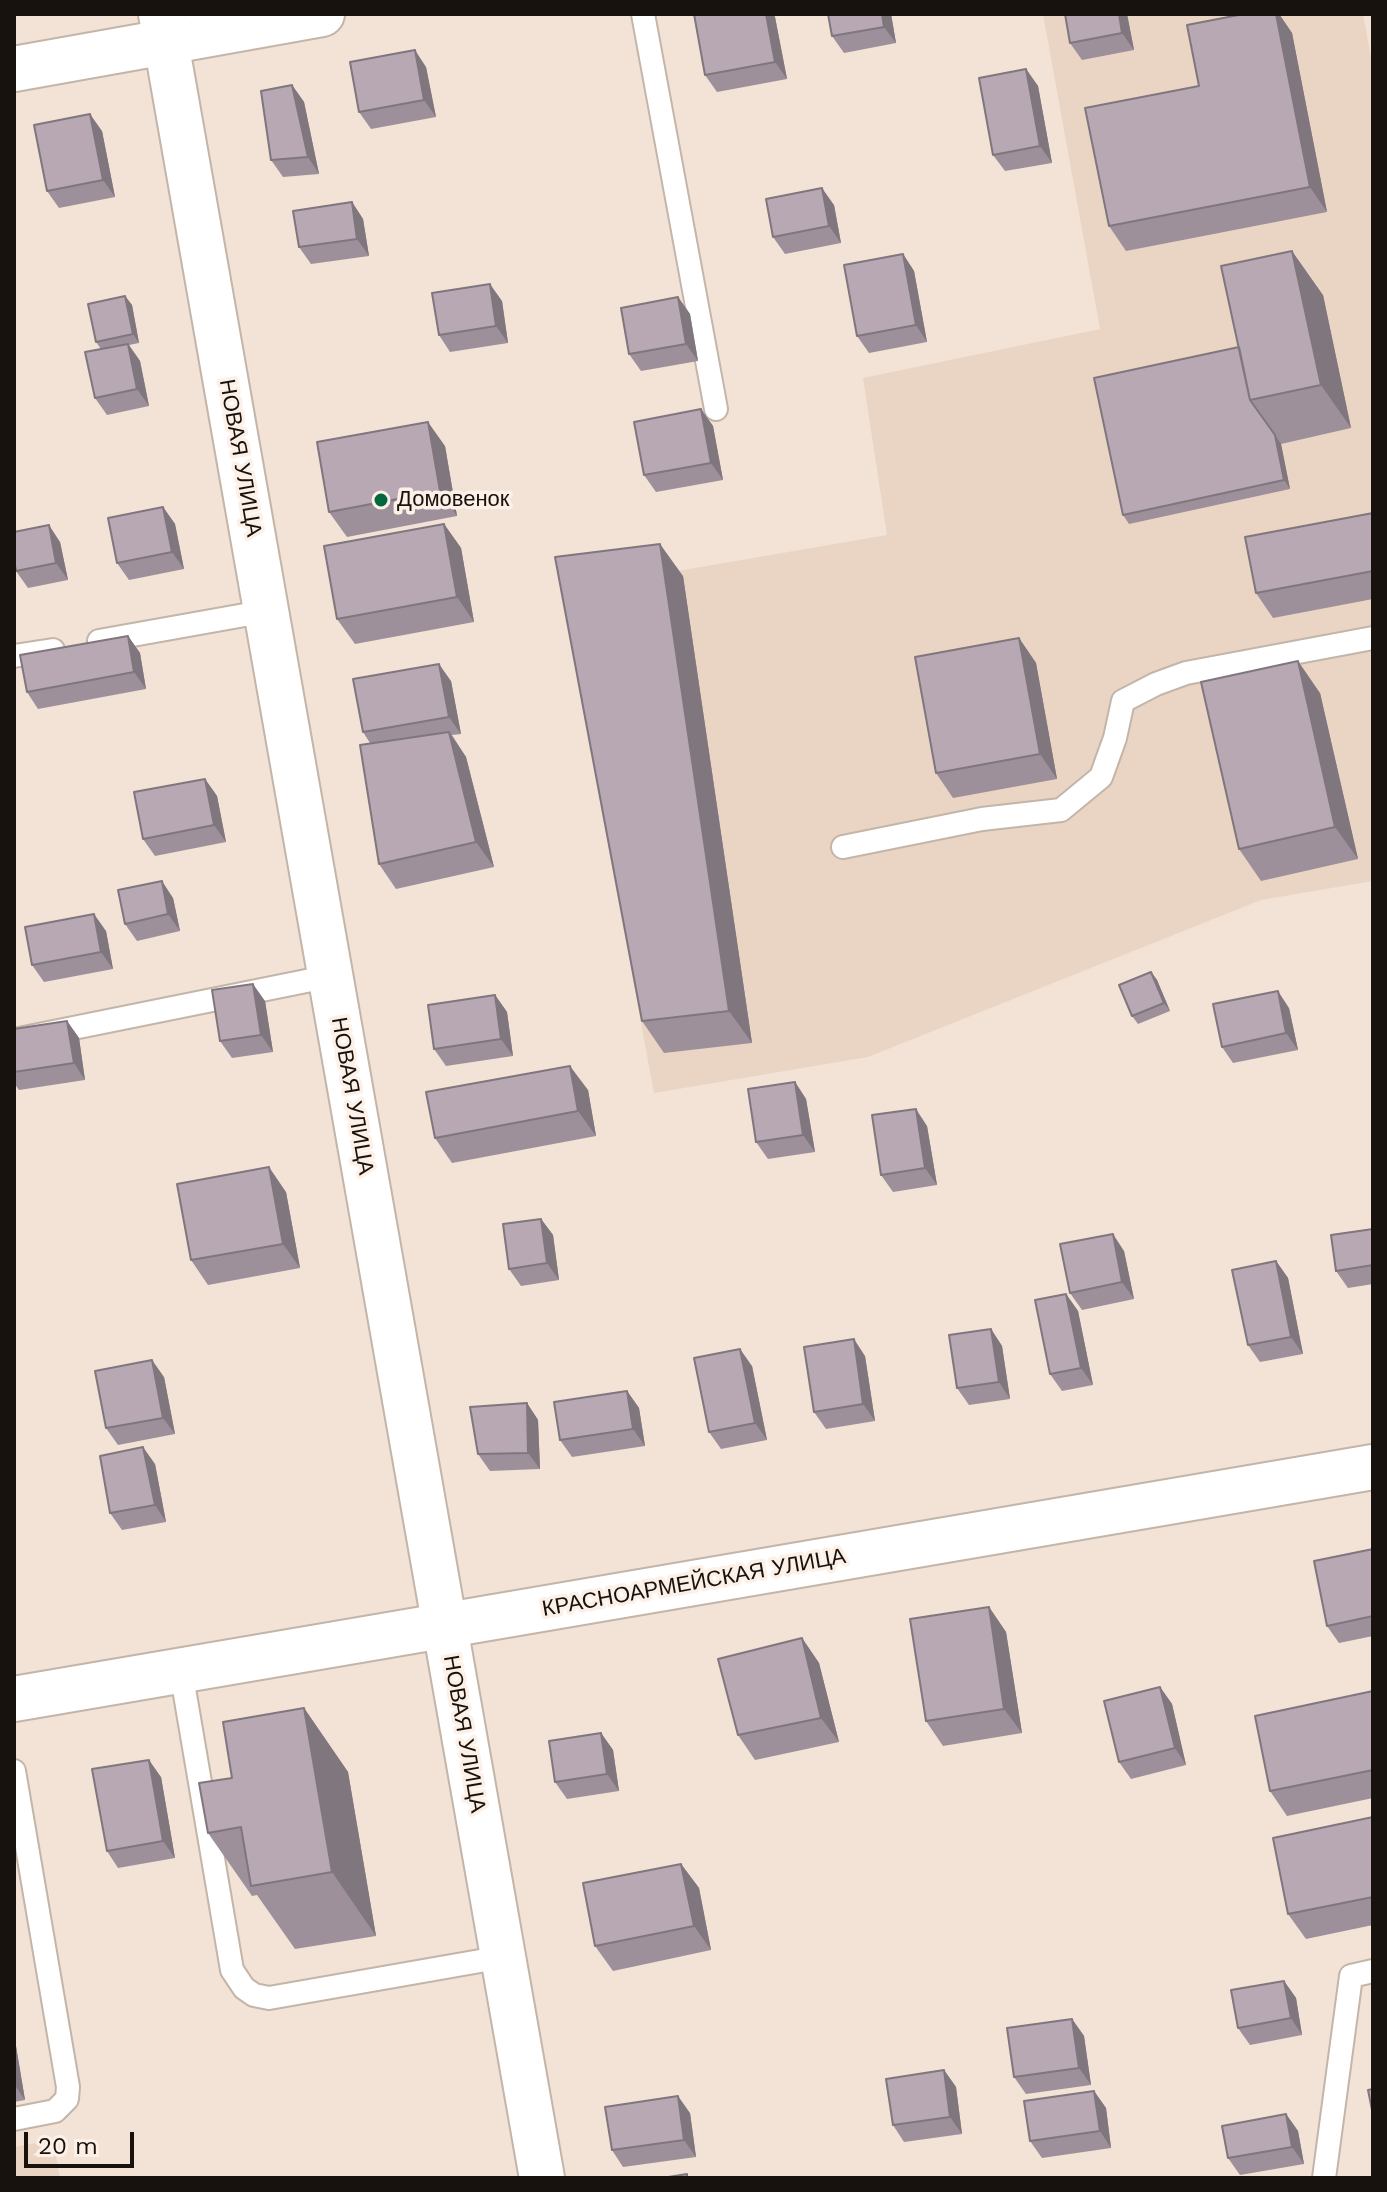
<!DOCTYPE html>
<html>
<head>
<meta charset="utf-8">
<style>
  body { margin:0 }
  #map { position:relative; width:1387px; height:2192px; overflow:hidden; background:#f2e3d6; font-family:"Work Sans",sans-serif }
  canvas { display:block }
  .frame { position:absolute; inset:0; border:16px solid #17120e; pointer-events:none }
  .scale { position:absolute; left:24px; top:2132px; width:110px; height:36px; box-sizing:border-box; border:4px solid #17120e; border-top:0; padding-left:10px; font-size:24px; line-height:28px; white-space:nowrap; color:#17120e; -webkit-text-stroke:6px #fdf0e7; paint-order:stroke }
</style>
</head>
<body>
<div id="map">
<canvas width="1387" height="2192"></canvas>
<div class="frame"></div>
<div class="scale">20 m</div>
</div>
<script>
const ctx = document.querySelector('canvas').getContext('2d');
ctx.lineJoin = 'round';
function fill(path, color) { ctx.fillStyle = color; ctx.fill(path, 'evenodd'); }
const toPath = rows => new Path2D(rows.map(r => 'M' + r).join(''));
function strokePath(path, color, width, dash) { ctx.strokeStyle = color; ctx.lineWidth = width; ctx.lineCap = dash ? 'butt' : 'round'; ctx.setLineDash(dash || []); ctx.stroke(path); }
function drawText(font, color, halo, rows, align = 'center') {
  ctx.font = font + ' "Work Sans",sans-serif'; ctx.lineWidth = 7; ctx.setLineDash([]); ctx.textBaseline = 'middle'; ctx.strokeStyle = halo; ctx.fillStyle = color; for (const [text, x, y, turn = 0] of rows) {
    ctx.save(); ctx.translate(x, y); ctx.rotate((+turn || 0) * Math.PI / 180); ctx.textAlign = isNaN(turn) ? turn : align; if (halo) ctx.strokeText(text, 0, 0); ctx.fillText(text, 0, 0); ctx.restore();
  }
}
fill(toPath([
  [1043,14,1363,14,1373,68,1373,881,1261,900,868,1057,654,1093,561,591,887,535,863,378,1100,329],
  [53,2140,60,2178,14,2178,14,2147]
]), '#ead5c4');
const lane = toPath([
  [643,14,716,409],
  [99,641,267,611],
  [14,656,53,650],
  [843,847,982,819,1061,810,1101,777,1115,738,1123,701,1156,684,1186,673,1373,638],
  [14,1040,331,976],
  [181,1671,232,1970,244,1988,254,1995,269,1998,503,1957],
  [14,1771,68,2087,67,2099,55,2111,14,2119],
  [1324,2178,1351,1976,1373,1971]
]);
const street = toPath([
  [161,14,542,2178]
]);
const secondary = toPath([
  [14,69,322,14],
  [14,1699,1373,1467]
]);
strokePath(lane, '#c4b5a9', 26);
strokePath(street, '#c4b5a9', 48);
strokePath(secondary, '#c4b5a9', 48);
strokePath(lane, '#fff', 22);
strokePath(street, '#fff', 44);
strokePath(secondary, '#fff', 44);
fill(toPath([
  [694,14,773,14,775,17,787,79,717,92,705,75],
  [828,14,891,14,896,43,844,53,832,36],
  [1127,14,1134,50,1082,60,1070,43],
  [1244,14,1279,14,1292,33,1327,212,1126,251,1109,226,1199,86],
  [426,67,436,117,371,129,359,112],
  [1026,69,1038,86,1052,163,1005,171,993,155],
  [292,85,304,102,319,174,283,177,271,160],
  [102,131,115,197,59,208,47,191],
  [352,202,363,219,369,256,311,264,299,247],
  [834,205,841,243,785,254,773,237],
  [903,254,914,271,927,342,869,353,857,336],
  [1323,295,1351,428,1281,444,1290,489,1129,524,1123,515,1239,347],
  [125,296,132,305,139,343,129,345,140,361,149,406,107,415,95,398,101,349,96,342],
  [678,297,690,314,698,361,641,371,629,354],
  [502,301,508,343,450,352,439,335],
  [701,409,713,426,723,480,656,492,644,475],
  [445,446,457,516,347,537,329,512],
  [163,507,175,524,184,569,129,580,117,563],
  [1373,513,1373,599,1273,618,1256,593],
  [444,524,461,548,474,622,355,644,337,619],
  [60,542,68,580,28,588,16,571],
  [683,576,752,1043,664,1053,642,1021],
  [128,636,140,653,146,689,38,709,27,692],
  [1019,638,1036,663,1057,779,953,798,936,773],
  [451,681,461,734,452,735,466,757,494,867,396,889,379,864,370,743,363,732],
  [1320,693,1358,859,1261,881,1239,849],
  [205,779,217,796,226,842,155,856,143,839],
  [173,898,180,931,137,941,125,924],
  [106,931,113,969,44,982,32,965],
  [1151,972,1157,980,1170,1011,1138,1024,1132,1016],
  [495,995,507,1012,513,1056,446,1066,434,1049],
  [265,1001,273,1052,232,1058,220,1041],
  [1289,1008,1298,1050,1233,1063,1222,1047],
  [67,1021,79,1038,85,1080,19,1090,14,1083,14,1029],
  [795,1082,806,1099,815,1152,768,1159,756,1142],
  [588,1090,596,1136,452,1163,435,1138],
  [927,1126,937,1185,893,1192,881,1175],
  [286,1192,300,1268,208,1285,191,1260],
  [541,1219,553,1235,559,1280,521,1286,509,1269],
  [1373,1229,1373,1284,1348,1288,1336,1271],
  [1124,1251,1134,1299,1082,1310,1070,1293],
  [1276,1261,1288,1278,1303,1354,1260,1362,1248,1345],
  [1066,1294,1078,1311,1093,1385,1062,1391,1050,1374],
  [991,1329,1002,1346,1010,1399,969,1405,957,1388],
  [865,1356,875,1421,826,1429,814,1412],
  [752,1366,767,1440,721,1449,709,1432],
  [164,1377,175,1434,118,1445,106,1428],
  [627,1391,639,1408,645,1446,572,1457,560,1440],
  [527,1403,538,1420,540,1469,490,1471,478,1454],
  [155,1464,166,1522,122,1530,110,1513],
  [1373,1549,1373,1636,1339,1643,1327,1626],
  [989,1607,1006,1632,1022,1733,943,1746,926,1721],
  [802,1638,819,1663,839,1742,755,1760,738,1735],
  [1160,1687,1172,1704,1186,1765,1131,1779,1119,1762],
  [1373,1691,1373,1798,1287,1816,1270,1791],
  [304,1708,348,1772,376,1936,295,1949,257,1895,252,1896,208,1833,232,1778],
  [601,1733,613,1750,619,1791,567,1799,555,1782],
  [161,1777,175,1858,118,1868,107,1851],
  [1373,1817,1373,1925,1306,1939,1288,1914],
  [681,1864,699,1888,711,1950,613,1971,595,1946],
  [1284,1981,1296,1998,1302,2035,1250,2045,1238,2028],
  [1072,2019,1084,2036,1091,2085,1026,2094,1014,2077],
  [14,2034,25,2100,14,2102],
  [944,2070,956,2087,962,2134,904,2142,893,2125],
  [1094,2091,1106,2108,1111,2148,1042,2158,1030,2141],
  [690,2113,696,2157,623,2167,612,2150],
  [1286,2114,1298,2131,1304,2164,1240,2175,1228,2158]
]), '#9d909b');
fill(toPath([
  [766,14,773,14,775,17,787,79,775,62],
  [882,14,891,14,896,43,884,27],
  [1119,14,1127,14,1134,50,1122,33],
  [1276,14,1279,14,1292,33,1327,212,1310,187],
  [415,50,426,67,436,117,424,100],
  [1026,69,1038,86,1052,163,1040,146],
  [292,85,304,102,319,174,308,157],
  [90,114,102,131,115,197,103,180],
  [822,188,834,205,841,243,829,226],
  [352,202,363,219,369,256,357,239],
  [1292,251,1323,295,1351,428,1321,385],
  [903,254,914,271,927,342,916,325],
  [490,284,502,301,508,343,496,326],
  [125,296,132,305,139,343,133,334],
  [678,297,690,314,698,361,686,344],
  [128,344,140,361,149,406,137,389],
  [701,409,713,426,723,480,711,463],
  [428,422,445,446,457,516,440,491],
  [1275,435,1281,444,1290,489,1284,480],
  [163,507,175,524,184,569,172,552],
  [444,524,461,548,474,622,457,597],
  [49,525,60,542,68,580,56,563],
  [660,544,683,576,752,1043,729,1011],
  [128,636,140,653,146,689,134,672],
  [1019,638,1036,663,1057,779,1040,754],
  [1298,661,1320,693,1358,859,1335,827],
  [439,664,451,681,461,734,449,717],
  [449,732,466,757,494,867,476,842],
  [205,779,217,796,226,842,214,825],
  [162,881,173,898,180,931,168,914],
  [94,914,106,931,113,969,101,952],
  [1151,972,1157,980,1170,1011,1164,1003],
  [253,984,265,1001,273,1052,261,1035],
  [1278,991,1289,1008,1298,1050,1286,1033],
  [495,995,507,1012,513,1056,501,1039],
  [67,1021,79,1038,85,1080,74,1063],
  [570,1066,588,1090,596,1136,578,1111],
  [795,1082,806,1099,815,1152,803,1135],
  [916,1109,927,1126,937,1185,925,1168],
  [269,1167,286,1192,300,1268,283,1244],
  [541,1219,553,1235,559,1280,547,1263],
  [1113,1234,1124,1251,1134,1299,1122,1282],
  [1276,1261,1288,1278,1303,1354,1291,1337],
  [1066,1294,1078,1311,1093,1385,1081,1368],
  [991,1329,1002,1346,1010,1399,999,1382],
  [854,1339,865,1356,875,1421,863,1404],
  [740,1349,752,1366,767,1440,755,1423],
  [152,1360,164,1377,175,1434,163,1418],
  [627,1391,639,1408,645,1446,633,1429],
  [527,1403,538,1420,540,1469,528,1453],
  [143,1447,155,1464,166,1522,155,1505],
  [989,1607,1006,1632,1022,1733,1004,1709],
  [802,1638,819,1663,839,1742,821,1718],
  [1160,1687,1172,1704,1186,1765,1175,1748],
  [304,1708,348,1772,376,1936,332,1872],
  [601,1733,613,1750,619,1791,607,1774],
  [149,1760,161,1777,175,1858,163,1841],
  [681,1864,699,1888,711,1950,694,1926],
  [1284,1981,1296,1998,1302,2035,1291,2018],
  [1072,2019,1084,2036,1091,2085,1079,2068],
  [14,2034,25,2100,14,2084],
  [944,2070,956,2087,962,2134,950,2117],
  [1094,2091,1106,2108,1111,2148,1100,2131],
  [678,2096,690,2113,696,2157,684,2140],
  [1286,2114,1298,2131,1304,2164,1292,2147]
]), '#80767e');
const building = toPath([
  [694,14,766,14,775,62,705,75,694,14],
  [828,14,882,14,884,27,832,36,828,14],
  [1065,14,1119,14,1122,33,1070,43,1065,14],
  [1244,14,1276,14,1310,187,1109,226,1085,108,1199,86,1187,25,1244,14],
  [415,50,424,100,359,112,350,62,415,50],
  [1026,69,1040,146,993,155,979,78,1026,69],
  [292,85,308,157,271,160,261,91,292,85],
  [90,114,103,180,47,191,34,125,90,114],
  [822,188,829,226,773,237,766,199,822,188],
  [352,202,357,239,299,247,293,211,352,202],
  [1292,251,1321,385,1250,400,1221,266,1292,251],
  [903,254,916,325,857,336,844,265,903,254],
  [490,284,496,326,439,335,432,293,490,284],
  [125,296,133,334,96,342,88,304,125,296],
  [678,297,686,344,629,354,621,308,678,297],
  [128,344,137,389,95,398,85,352,128,344],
  [1239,347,1250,400,1275,435,1284,480,1123,515,1094,378,1239,347],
  [701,409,711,463,644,475,634,422,701,409],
  [428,422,440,491,329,512,317,442,428,422],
  [163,507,172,552,117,563,108,518,163,507],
  [1373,513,1373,571,1256,593,1245,537,1373,513],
  [444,524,457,597,337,619,324,546,444,524],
  [49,525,56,563,16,571,14,561,14,532,49,525],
  [660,544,729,1011,642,1021,555,557,660,544],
  [128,636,134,672,27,692,20,655,128,636],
  [1019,638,1040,754,936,773,915,657,1019,638],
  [1298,661,1335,827,1239,849,1201,682,1298,661],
  [439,664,449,717,363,732,353,679,439,664],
  [449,732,476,842,379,864,360,745,449,732],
  [205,779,214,825,143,839,134,792,205,779],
  [162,881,168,914,125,924,118,890,162,881],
  [94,914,101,952,32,965,25,927,94,914],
  [1151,972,1164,1003,1132,1016,1119,985,1151,972],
  [253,984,261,1035,220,1041,212,990,253,984],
  [1278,991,1286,1033,1222,1047,1213,1004,1278,991],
  [495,995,501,1039,434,1049,428,1005,495,995],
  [67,1021,74,1063,14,1072,14,1029,67,1021],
  [570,1066,578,1111,435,1138,426,1092,570,1066],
  [795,1082,803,1135,756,1142,748,1089,795,1082],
  [916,1109,925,1168,881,1175,872,1115,916,1109],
  [269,1167,283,1244,191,1260,177,1184,269,1167],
  [541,1219,547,1263,509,1269,503,1224,541,1219],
  [1373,1229,1373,1265,1336,1271,1331,1235,1373,1229],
  [1113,1234,1122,1282,1070,1293,1060,1244,1113,1234],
  [1276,1261,1291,1337,1248,1345,1232,1270,1276,1261],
  [1066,1294,1081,1368,1050,1374,1035,1300,1066,1294],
  [991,1329,999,1382,957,1388,949,1335,991,1329],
  [854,1339,863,1404,814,1412,804,1347,854,1339],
  [740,1349,755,1423,709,1432,694,1358,740,1349],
  [152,1360,163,1418,106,1428,95,1371,152,1360],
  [627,1391,633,1429,560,1440,554,1402,627,1391],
  [527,1403,528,1453,478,1454,470,1407,527,1403],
  [143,1447,155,1505,110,1513,100,1456,143,1447],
  [1373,1549,1373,1616,1327,1626,1314,1561,1373,1549],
  [989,1607,1004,1709,926,1721,910,1619,989,1607],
  [802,1638,821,1718,738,1735,718,1659,802,1638],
  [1160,1687,1175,1748,1119,1762,1104,1701,1160,1687],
  [1373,1691,1373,1770,1270,1791,1255,1716,1373,1691],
  [304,1708,332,1872,251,1886,241,1827,208,1833,199,1783,232,1778,223,1722,304,1708],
  [601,1733,607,1774,555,1782,549,1741,601,1733],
  [149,1760,163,1841,107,1851,92,1769,149,1760],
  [1373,1817,1373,1897,1288,1914,1273,1838,1373,1817],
  [681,1864,694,1926,595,1946,583,1883,681,1864],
  [1284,1981,1291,2018,1238,2028,1231,1990,1284,1981],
  [1072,2019,1079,2068,1014,2077,1007,2028,1072,2019],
  [944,2070,950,2117,893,2125,886,2079,944,2070],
  [1373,2089,1373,2115,1368,2090,1373,2089],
  [1094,2091,1100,2131,1030,2141,1024,2101,1094,2091],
  [678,2096,684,2140,612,2150,605,2107,678,2096],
  [1286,2114,1292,2147,1228,2158,1222,2126,1286,2114],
  [687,2174,687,2178,662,2178,687,2174]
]);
fill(building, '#b7a8b4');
strokePath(building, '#80767e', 2);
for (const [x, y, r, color] of [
  [381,500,8,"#03683e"]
]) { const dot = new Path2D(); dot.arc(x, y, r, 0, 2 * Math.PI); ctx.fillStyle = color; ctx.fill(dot); strokePath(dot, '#fdf0e7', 3); }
drawText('22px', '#17120e', '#fdf0e7', [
  ["НОВАЯ УЛИЦА",240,458,80],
  ["НОВАЯ УЛИЦА",352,1096,80],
  ["КРАСНОАРМЕЙСКАЯ УЛИЦА",694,1583,-10],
  ["НОВАЯ УЛИЦА",464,1734,80]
]);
drawText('22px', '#17120e', '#fdf0e7', [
  ["Домовенок",397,500]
], 'left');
</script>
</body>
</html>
